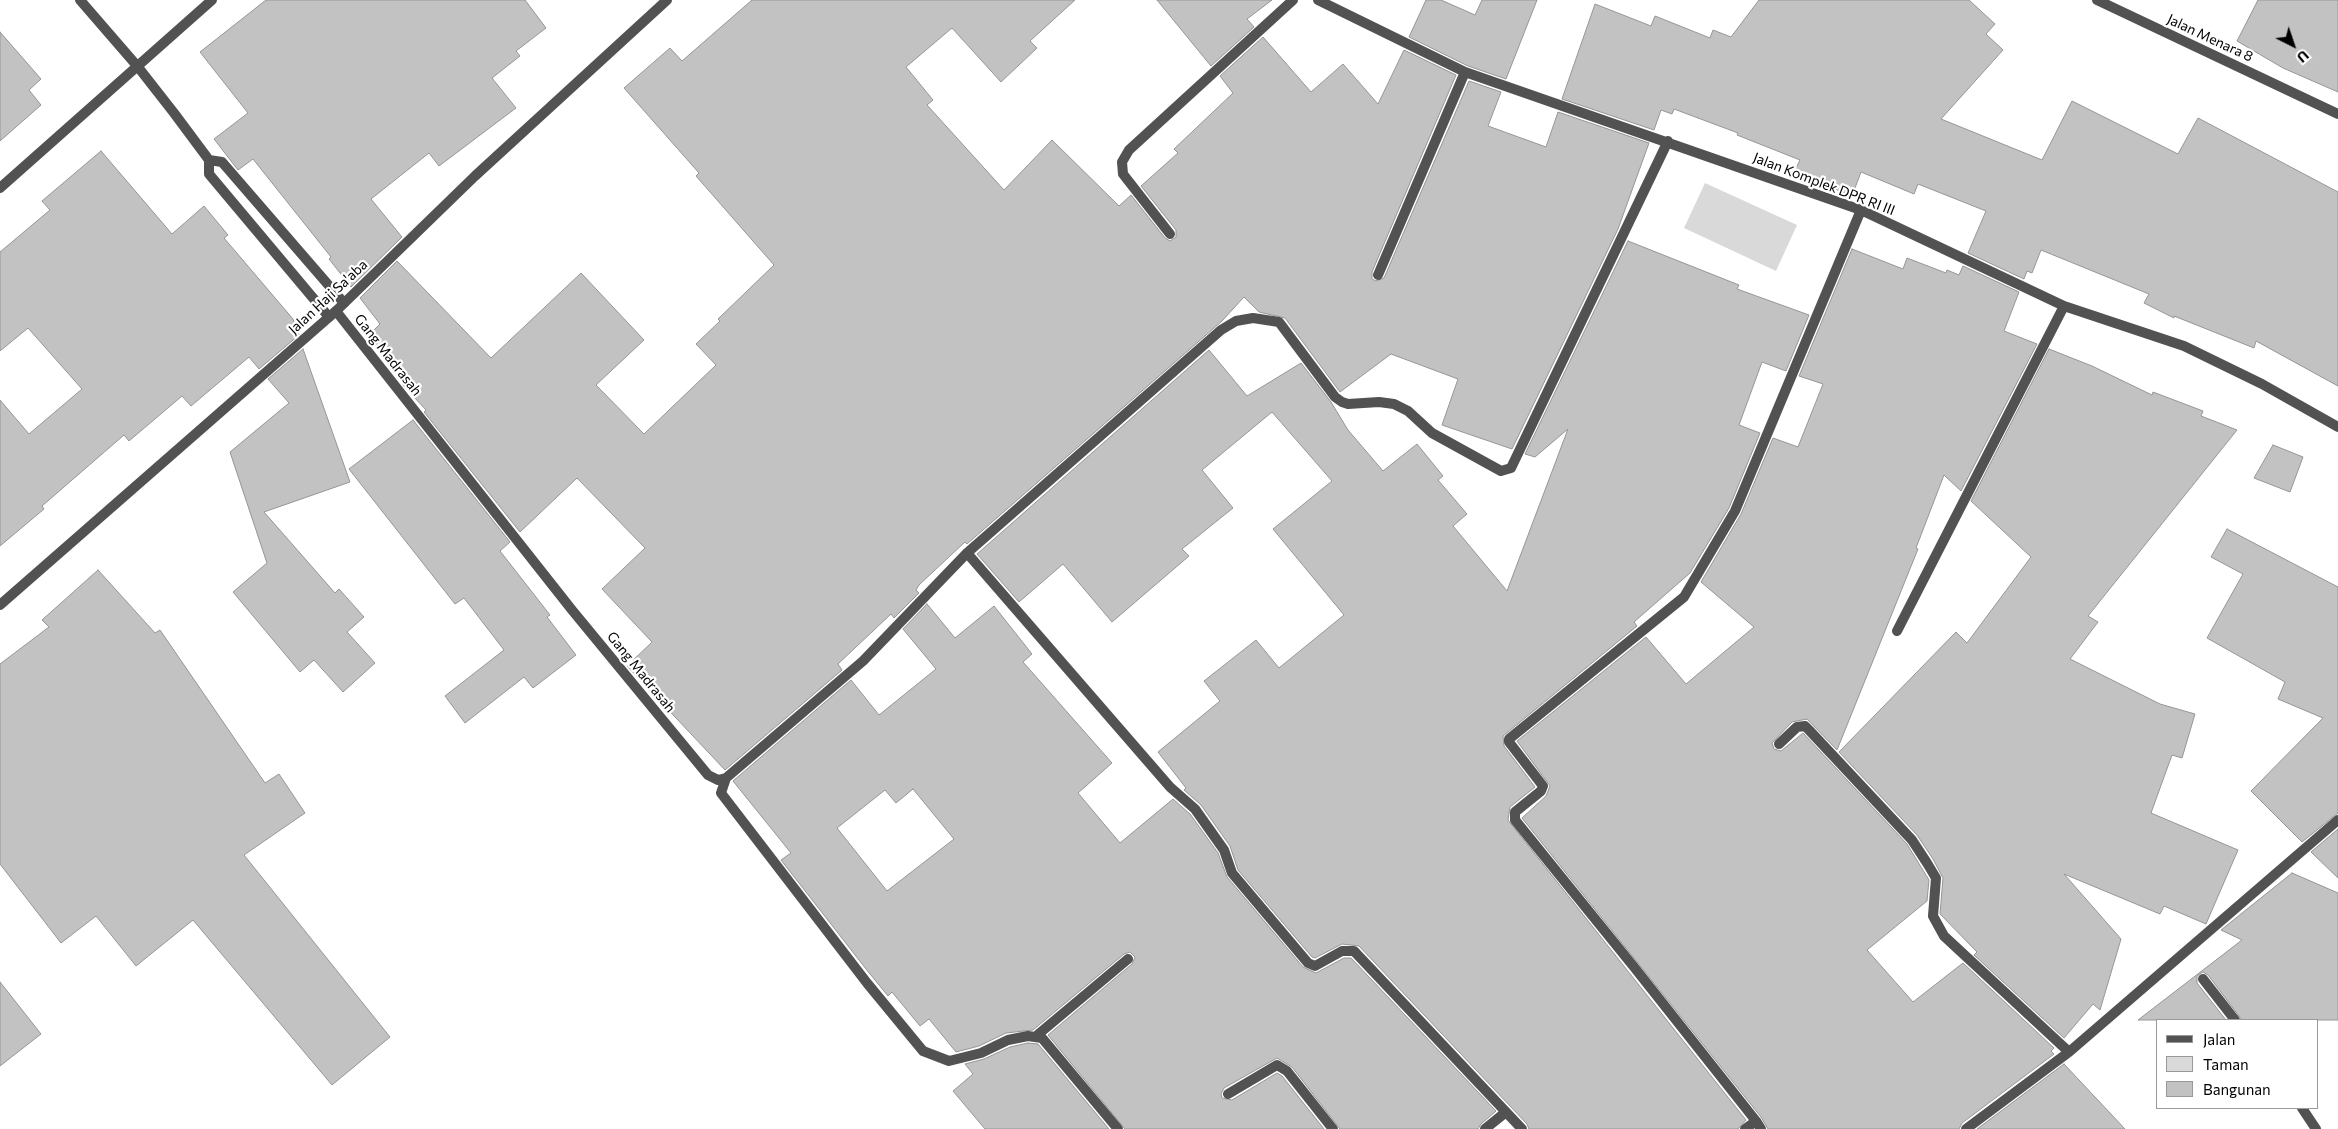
<!DOCTYPE html>
<html>
<head>
<meta charset="utf-8">
<style>
  body { margin:0 }
  #map { position:relative; width:2338px; height:1129px; overflow:hidden; background:#fff; font-family:Commissioner,sans-serif }
  canvas { display:block }
  .legend { position:absolute; left:2156px; top:1019px; width:162px; height:90px; box-sizing:border-box; background:#fff; border:1px solid #999; margin:0; padding:6px 9px; list-style:none; font-size:15px; color:#000 }
  .legend li { display:flex; align-items:center; gap:10px; height:25px }
  .legend b { width:25px; border:1px solid #999 }
  .north { position:absolute; left:2268px; top:20px; width:50px; height:50px; -webkit-text-stroke:4px #fff; paint-order:stroke; rotate:139deg; font-size:14px; font-weight:700; line-height:20px; text-align:center; color:#000 }
  .north::after { content:''; display:block; margin:auto; width:18px; height:22px; background:#000; clip-path:polygon(50% 0,100% 100%,50% 72%,0 100%) }
</style>
</head>
<body>
<div id="map">
<canvas width="2338" height="1129"></canvas>
<ul class="legend">
<li><b style="height:6px;background:#525252"></b>Jalan</li>
<li><b style="height:14px;background:#d9d9d9"></b>Taman</li>
<li><b style="height:14px;background:#c2c2c2"></b>Bangunan</li>
</ul>
<div class="north">U</div>
</div>
<script>
const ctx = document.querySelector('canvas').getContext('2d');
ctx.lineJoin = 'round';
function fill(path, color) { ctx.fillStyle = color; ctx.fill(path, 'evenodd'); }
const toPath = rows => new Path2D(rows.map(r => 'M' + r).join(''));
function strokePath(path, color, width, dash) { ctx.strokeStyle = color; ctx.lineWidth = width; ctx.lineCap = dash ? 'butt' : 'round'; ctx.setLineDash(dash || []); ctx.stroke(path); }
function drawText(font, color, halo, rows, align = 'center') {
  ctx.font = font + ' Commissioner,sans-serif'; ctx.lineWidth = 4.5; ctx.setLineDash([]); ctx.textBaseline = 'middle'; ctx.strokeStyle = halo; ctx.fillStyle = color; for (const [text, x, y, turn = 0] of rows) {
    ctx.save(); ctx.translate(x, y); ctx.rotate((+turn || 0) * Math.PI / 180); ctx.textAlign = isNaN(turn) ? turn : align; if (halo) ctx.strokeText(text, 0, 0); ctx.fillText(text, 0, 0); ctx.restore();
  }
}
fill(toPath([
  [1705,183,1797,225,1776,271,1684,228]
]), '#d9d9d9');
const building = toPath([
  [266,0,525,0,546,28,516,51,520,56,492,78,516,108,439,166,429,153,371,199,402,237,351,287,329,259,331,257,253,159,238,170,214,139,248,113,200,52,266,0],
  [752,0,1075,0,1030,41,1037,48,1001,82,952,28,906,67,933,100,927,105,1004,190,1052,140,1119,206,1131,195,1165,238,1170,241,1176,237,1176,230,1141,186,1178,153,1174,149,1233,93,1220,76,1263,37,1311,92,1343,64,1378,104,1404,50,1456,75,1372,272,1372,279,1376,281,1384,278,1469,81,1501,92,1488,126,1546,147,1558,112,1649,143,1618,229,1512,449,1442,425,1458,379,1391,354,1340,392,1285,318,1259,312,1244,297,1222,321,967,544,965,542,919,585,916,590,919,593,894,618,891,614,838,664,842,670,725,770,627,666,652,642,602,589,645,548,577,478,520,532,424,412,426,410,402,384,407,379,367,337,380,324,360,298,397,261,491,358,581,273,644,340,596,385,644,434,716,365,696,344,720,321,718,319,774,265,696,176,699,173,624,88,670,48,682,61,752,0],
  [1157,0,1272,0,1247,19,1254,27,1211,66,1157,0],
  [1426,0,1441,0,1475,15,1482,0,1537,0,1506,79,1468,66,1409,37,1426,0],
  [1759,0,1969,0,1995,24,1986,34,2003,50,1941,119,2042,160,2072,101,2178,154,2198,118,2338,192,2338,386,2256,341,2254,348,2174,316,2174,318,2144,303,2149,294,2041,250,2032,273,2027,271,2024,279,1968,253,1986,211,1918,184,1914,194,1861,172,1852,196,1794,172,1800,160,1737,135,1738,133,1674,109,1672,114,1661,110,1654,130,1562,99,1595,4,1651,26,1655,16,1710,38,1713,30,1731,37,1759,0],
  [2258,0,2338,0,2338,92,2283,68,2237,41,2258,0],
  [0,32,41,79,29,90,41,105,0,141,0,32],
  [101,151,172,234,204,206,228,235,224,238,293,319,299,335,259,369,249,357,191,406,182,396,129,441,124,435,42,506,44,509,0,546,0,400,29,434,82,389,28,328,0,351,0,252,50,210,42,201,101,151],
  [1628,241,1739,285,1737,289,1809,315,1786,371,1762,362,1739,425,1760,433,1729,508,1690,573,1634,622,1637,626,1503,736,1504,746,1535,787,1510,807,1508,820,1746,1120,1738,1129,1529,1129,1527,1124,1359,946,1342,944,1315,958,1312,957,1238,870,1230,846,1201,805,1184,790,1186,788,1158,752,1220,701,1204,681,1256,640,1279,668,1344,615,1273,529,1332,481,1272,412,1202,470,1233,508,1182,549,1189,556,1112,622,1063,564,1019,602,977,554,1209,350,1247,396,1301,363,1331,402,1348,430,1383,471,1417,444,1443,476,1438,480,1467,514,1453,526,1507,591,1568,429,1535,457,1525,454,1628,241],
  [1852,249,1903,269,1907,258,1946,273,1947,270,1959,275,1963,266,2019,292,2004,331,2037,344,1961,491,1944,475,1916,548,1918,549,1837,750,1807,719,1792,722,1772,743,1774,749,1781,751,1803,733,1907,844,1929,880,1927,901,1867,950,1913,1002,1963,963,2054,1048,2051,1051,2054,1054,1962,1123,1959,1129,1768,1129,1761,1117,1522,818,1546,796,1550,786,1517,741,1646,637,1686,684,1754,627,1701,582,1741,514,1773,438,1798,447,1823,384,1799,376,1852,249],
  [303,349,350,482,264,512,335,593,339,589,364,617,347,632,375,663,343,692,314,660,300,672,233,592,267,563,230,452,289,403,268,379,303,349],
  [2049,349,2092,366,2152,395,2153,392,2203,411,2201,416,2237,430,2088,616,2098,622,2070,659,2160,704,2195,714,2182,758,2172,755,2151,813,2238,850,2206,924,2164,906,2160,914,2064,874,2121,939,2100,1010,2093,1004,2064,1038,1974,955,1977,952,1940,914,1943,878,1933,859,1917,835,1839,752,1956,632,1967,643,2031,557,1971,501,2049,349],
  [413,420,510,542,500,551,550,615,547,617,576,655,533,688,524,677,465,723,445,696,504,650,464,598,455,604,349,469,413,420],
  [2273,445,2303,457,2290,492,2254,478,2273,445],
  [2227,529,2338,587,2338,813,2302,842,2251,791,2323,718,2278,699,2285,682,2207,638,2243,574,2211,557,2227,529],
  [98,570,155,633,160,630,265,783,279,774,305,813,244,855,390,1037,332,1085,193,920,136,966,96,916,61,943,0,864,0,664,49,627,42,620,98,570],
  [927,604,955,638,994,606,1032,654,1023,662,1112,763,1078,793,1120,843,1173,799,1190,814,1218,853,1227,877,1303,967,1316,973,1344,958,1351,958,1496,1111,1481,1124,1478,1129,1340,1129,1292,1067,1277,1058,1224,1088,1221,1094,1222,1098,1232,1100,1277,1073,1282,1076,1324,1129,1125,1129,1048,1035,1132,964,1135,957,1130,952,1124,954,1033,1030,1006,1033,979,1046,956,1052,929,1019,920,1026,892,992,888,996,866,969,781,860,791,853,733,781,851,680,879,715,936,669,903,629,927,604],
  [913,789,954,839,887,891,837,828,885,790,896,803,913,789],
  [2338,829,2338,878,2311,852,2338,829],
  [2292,873,2338,893,2338,1020,2242,1020,2208,975,2203,972,2197,976,2197,983,2226,1020,2138,1020,2242,940,2221,930,2292,873],
  [0,982,41,1034,0,1066,0,982],
  [1028,1043,1038,1044,1109,1129,985,1129,953,1091,973,1074,965,1064,984,1059,1010,1047,1028,1043],
  [2064,1064,2125,1129,1977,1129,2064,1064]
]);
fill(building, '#c2c2c2');
strokePath(building, '#969696', 1);
strokePath(toPath([
  [80,0,138,67,174,113,209,160,209,174,329,317],
  [1318,0,1465,72,1861,210,2064,306,2184,346,2262,384,2338,427],
  [2097,0,2338,114],
  [209,160,222,162,344,303],
  [0,188,212,0],
  [1170,234,1123,174,1122,162,1129,150,1293,0],
  [1378,275,1465,72],
  [336,311,572,610,708,775,718,780,726,778,863,661,967,553,1221,330,1236,321,1253,318,1279,322,1335,397,1342,402,1348,404,1379,402,1394,404,1408,411,1432,433,1501,471,1511,468,1668,141],
  [967,553,1170,787,1195,809,1224,850,1232,873,1308,963,1315,966,1342,951,1354,951,1522,1129],
  [1897,631,2064,306],
  [1779,744,1797,727,1805,726,1809,730,1912,840,1927,863,1936,878,1933,916,1944,936,2069,1052],
  [726,778,721,793,867,983,923,1051,949,1061,981,1053,1008,1040,1028,1036,1042,1038,1118,1129],
  [2203,979,2235,1020],
  [1035,1037,1128,959],
  [1228,1094,1277,1065,1287,1071,1333,1129],
  [2302,1108,2316,1129],
  [1756,1121,1634,967,1515,820,1515,812,1541,791,1543,786,1509,742,1509,739,1684,597,1735,511,1861,210],
  [1485,1129,1506,1112],
  [1745,1129,1756,1121,1761,1129],
  [1966,1129,2069,1052,2338,820]
]), '#525252', 10);
strokePath(toPath([
  [0,605,336,311,475,176,667,0]
]), '#525252', 10);
drawText('14px', '#000', '#fff', [
  ["Jalan Menara 8",2210,38,25],
  ["Jalan Komplek DPR RI III",1824,184,21],
  ["Jalan Haji Sa'aba",328,297,-43],
  ["Gang Madrasah",388,355,52],
  ["Gang Madrasah",641,672,51]
]);
</script>
</body>
</html>
